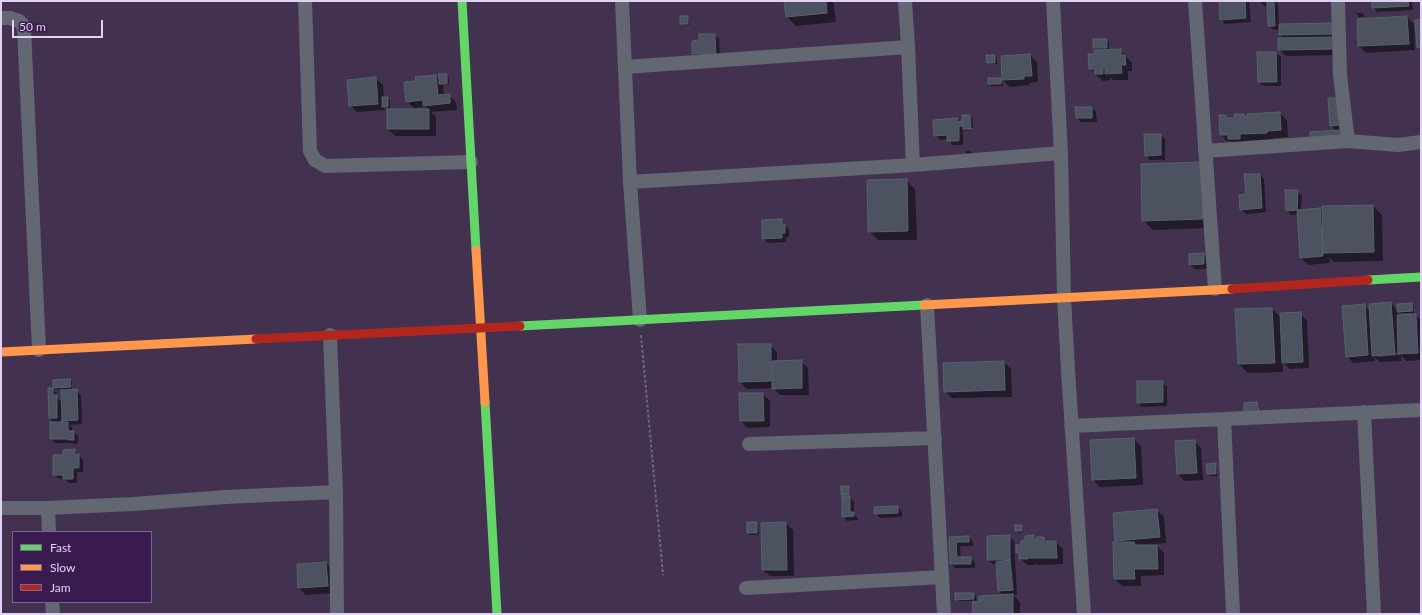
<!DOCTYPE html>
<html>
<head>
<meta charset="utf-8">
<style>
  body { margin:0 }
  #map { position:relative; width:1422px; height:615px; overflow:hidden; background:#42324f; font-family:Lato,sans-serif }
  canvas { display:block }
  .frame { position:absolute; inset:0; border:2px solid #e1d1f2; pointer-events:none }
  .legend { position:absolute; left:12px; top:531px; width:140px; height:72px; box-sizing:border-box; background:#391b50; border:1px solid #7c6491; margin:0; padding:5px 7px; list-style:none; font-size:12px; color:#e1d1f2 }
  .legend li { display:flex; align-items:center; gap:8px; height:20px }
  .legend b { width:20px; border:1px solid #7c6491 }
  .scale { position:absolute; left:12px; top:20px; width:91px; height:18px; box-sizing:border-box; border:2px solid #e1d1f2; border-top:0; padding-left:5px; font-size:12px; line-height:14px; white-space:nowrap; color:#e1d1f2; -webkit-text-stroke:3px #391b50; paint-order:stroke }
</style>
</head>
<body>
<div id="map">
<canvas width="1422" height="615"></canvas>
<div class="frame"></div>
<ul class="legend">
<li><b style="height:5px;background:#63d668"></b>Fast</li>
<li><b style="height:5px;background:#ff974d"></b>Slow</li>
<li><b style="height:5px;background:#b3261e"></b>Jam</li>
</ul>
<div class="scale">50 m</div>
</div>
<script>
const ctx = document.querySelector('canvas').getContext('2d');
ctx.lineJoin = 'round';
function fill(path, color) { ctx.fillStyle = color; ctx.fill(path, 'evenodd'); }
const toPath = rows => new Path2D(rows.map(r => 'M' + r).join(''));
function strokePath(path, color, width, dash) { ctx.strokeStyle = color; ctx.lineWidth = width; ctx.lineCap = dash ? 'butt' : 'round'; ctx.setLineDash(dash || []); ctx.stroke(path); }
fill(toPath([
  [785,1,833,1,836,22,796,26,787,17],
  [1220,1,1249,1,1251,22,1225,24,1221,19],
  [1260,1,1275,1,1278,5,1279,25,1335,24,1342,55,1286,56,1279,49,1284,39,1280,35,1280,30,1274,30,1269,26,1269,6,1264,6],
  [1373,1,1412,1,1413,10,1377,12,1373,7],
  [1357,13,1362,13,1364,15,1364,17,1359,17],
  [687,17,689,19,689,25,683,25,681,23],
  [1407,17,1414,24,1415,50,1366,53,1359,46],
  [714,35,719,39,720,61,698,58,693,54,700,41],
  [1107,40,1109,42,1109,50,1120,50,1132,63,1132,71,1128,71,1128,80,1113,80,1110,77,1110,80,1103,81,1090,69,1098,51,1094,48],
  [1258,53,1276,53,1281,57,1281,86,1263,86,1259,82],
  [1030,55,1037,62,1038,82,1030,83,1030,85,1010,87,1003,80],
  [995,56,997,58,997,64,989,64,988,62],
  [440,75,447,75,449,77,449,85,443,85,444,95,449,95,456,102,457,110,431,112,436,117,436,136,395,136,388,129,388,108,384,108,385,110,357,112,350,105,376,79,383,85,384,98,388,98,390,100,390,110,429,110,426,107,414,108,407,101,417,82,436,76,440,81],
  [1000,79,1002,81,1003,86,991,86,989,84],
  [1329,99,1344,129,1339,130,1345,136,1337,132,1331,125],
  [1092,108,1096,112,1097,122,1081,122,1077,117],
  [1280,113,1287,120,1288,137,1273,138,1274,139,1247,141,1247,145,1236,146,1231,141,1227,141,1221,135,1225,116,1228,119,1235,119,1243,115,1248,120],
  [970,116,972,118,973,128,966,128,966,130,973,130,966,131,963,130,963,145,953,145,948,139,940,140,935,135,957,119,964,125],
  [1160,135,1165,139,1165,160,1150,160,1146,155],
  [966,151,970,151,972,153,973,161,967,158],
  [1201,163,1212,228,1153,230,1143,220],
  [1260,175,1264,179,1266,212,1246,214,1241,209,1247,195],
  [906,180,915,189,917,240,878,240,869,231],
  [1287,191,1297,191,1302,196,1301,210,1319,209,1324,214,1373,206,1382,215,1383,261,1334,262,1329,257,1330,263,1308,265,1301,258,1298,214,1291,215,1287,211],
  [781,220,789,230,789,237,786,237,786,242,768,243,763,238],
  [1204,254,1208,259,1209,269,1195,269,1190,265],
  [1391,303,1398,311,1412,304,1414,306,1414,313,1400,313,1398,311,1398,316,1416,315,1421,320,1421,360,1406,361,1401,355,1401,361,1380,362,1374,357,1375,361,1353,363,1347,356,1364,305,1370,311],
  [1400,353,1400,355,1378,357,1378,355],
  [1272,309,1281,317,1300,314,1307,320,1309,368,1290,369,1283,363,1283,372,1248,373,1239,364],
  [770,345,777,352,777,362,801,361,808,368,809,395,780,395,773,388,747,389,740,382],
  [1004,362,1011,369,1012,397,952,398,945,391],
  [70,380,72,382,72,390,76,390,81,395,82,424,69,425,72,427,72,432,74,432,78,436,78,444,73,444,72,443,55,443,51,439,54,423,50,418,49,389,54,389,54,381],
  [62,389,62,402,57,397,57,393,53,390],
  [61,419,65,423,61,423],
  [1162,382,1167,387,1167,406,1142,407,1138,402],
  [763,394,770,401,770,427,748,428,741,421],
  [1134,439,1141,446,1143,485,1100,487,1093,480,1091,441],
  [1194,441,1201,448,1203,480,1184,481,1178,474,1176,442],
  [74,450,83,460,83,472,77,472,77,483,69,483,65,479,59,479,54,474,64,456],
  [1215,464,1217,466,1217,476,1210,476,1208,474],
  [848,487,850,489,850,497,849,497,854,501,854,514,858,518,858,520,847,521,843,516,842,495],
  [898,507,902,512,902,517,880,518,875,513],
  [1157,510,1164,517,1166,543,1155,544,1164,553,1164,575,1141,576,1141,586,1122,586,1115,579,1114,543,1119,543,1116,540],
  [757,523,758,525,759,535,750,535,748,533],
  [786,523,793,530,794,576,770,576,763,570],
  [1021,526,1023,528,1023,532,1018,533,1016,531],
  [1009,536,1014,541,1017,595,1013,595,1020,602,1020,614,973,614,974,601,958,601,956,599,974,594,976,596,976,603,980,603,1003,596,999,591,998,564,993,564,988,560],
  [1034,536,1036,538,1044,538,1048,542,1052,543,1056,542,1063,549,1063,564,1037,565,1036,564,1034,564,1034,565,1027,565,1020,558,1020,555,1017,553,1022,546],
  [969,537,973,542,973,546,960,546,961,558,970,558,975,562,975,568,955,568,951,564,950,538],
  [326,563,333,570,335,593,306,595,299,588,298,564]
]), '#0007');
const building = toPath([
  [784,1,826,1,827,13,786,17,784,1],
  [1219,1,1245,1,1246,18,1220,20,1219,1],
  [1267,1,1274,1,1275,26,1268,26,1267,1],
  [1372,1,1408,1,1409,6,1372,8,1372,1],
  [680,16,688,16,688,24,680,24,680,16],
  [1407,16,1409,44,1358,46,1357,19,1407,16],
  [1421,19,1421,47,1417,48,1415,20,1421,19],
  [1335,23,1335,34,1279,35,1279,24,1335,23],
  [699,34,715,34,716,57,701,57,701,54,692,54,692,41,699,40,699,34],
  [1336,37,1336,49,1278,50,1278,38,1336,37],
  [1093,39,1107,39,1107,48,1093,48,1093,39],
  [1121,49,1121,55,1125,55,1126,65,1121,65,1122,73,1105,74,1105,68,1103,68,1103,74,1095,74,1094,69,1089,69,1088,54,1095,54,1094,50,1121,49],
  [1257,52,1276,52,1277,82,1258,82,1257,52],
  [1030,54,1032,76,1024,76,1024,79,1002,80,1001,56,1030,54],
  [986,55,995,55,995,63,987,63,986,55],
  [439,74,447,74,447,84,439,84,439,74],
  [436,75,438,95,450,94,450,103,423,106,423,100,406,102,404,82,416,81,415,77,436,75],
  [376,77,378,104,349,106,347,80,376,77],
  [988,78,1001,78,1001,84,988,84,988,78],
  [382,97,388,97,388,107,382,107,382,97],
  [1328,98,1338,98,1340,125,1330,126,1328,98],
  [1075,107,1092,107,1092,118,1076,118,1075,107],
  [387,109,429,109,429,129,387,129,387,109],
  [1280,112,1281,130,1267,131,1267,133,1240,134,1240,139,1228,139,1228,135,1220,135,1219,115,1226,115,1226,118,1234,118,1234,114,1244,114,1244,117,1247,117,1247,114,1280,112],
  [962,115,970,115,971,129,963,129,962,115],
  [957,118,958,122,962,121,962,126,959,126,959,141,947,141,947,135,934,136,933,120,957,118],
  [1341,130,1342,139,1310,141,1310,132,1341,130],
  [1144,134,1161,134,1161,155,1145,156,1144,134],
  [1202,162,1203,219,1142,221,1141,164,1202,162],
  [1244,174,1260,174,1262,208,1240,210,1239,195,1246,194,1244,174],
  [907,179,908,231,868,232,867,180,907,179],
  [1285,190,1298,190,1297,210,1286,211,1285,190],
  [1373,205,1374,252,1323,253,1322,206,1373,205],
  [1320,208,1323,256,1300,258,1297,210,1320,208],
  [782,219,782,224,785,224,785,233,782,233,782,238,762,239,762,220,782,219],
  [1204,253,1204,264,1189,265,1189,254,1204,253],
  [1391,302,1395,354,1372,356,1369,304,1391,302],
  [1412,303,1413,311,1397,312,1397,304,1412,303],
  [1365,304,1368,355,1346,357,1342,306,1365,304],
  [1272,308,1275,363,1238,364,1235,309,1272,308],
  [1301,312,1303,362,1282,363,1280,313,1301,312],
  [1416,314,1418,353,1398,354,1397,315,1416,314],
  [738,344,771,344,771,381,739,382,738,344],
  [802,360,802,388,772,389,772,361,802,360],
  [1004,361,1005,390,944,392,943,363,1004,361],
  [70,379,71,387,53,388,53,380,70,379],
  [1137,381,1163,381,1163,402,1137,403,1137,381],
  [48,388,53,388,53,395,57,395,57,418,49,418,48,388],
  [77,389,78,420,62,421,61,390,77,389],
  [739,393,763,393,764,421,740,421,739,393],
  [1257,402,1259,412,1252,412,1251,410,1244,412,1244,403,1257,402],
  [50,422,68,422,68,431,74,431,74,440,68,440,68,439,50,439,50,422],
  [1134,438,1136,478,1092,480,1090,440,1134,438],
  [1195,440,1197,473,1177,474,1175,441,1195,440],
  [75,449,75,455,79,454,79,468,73,468,73,479,63,479,63,475,53,475,53,455,63,455,63,450,75,449],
  [1216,463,1216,474,1207,474,1206,464,1216,463],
  [841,486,849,486,849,495,841,495,841,486],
  [842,496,850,496,850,512,854,512,854,516,842,517,842,496],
  [898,506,898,513,874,514,874,507,898,506],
  [1157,509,1160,537,1115,541,1113,513,1157,509],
  [747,522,757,522,757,533,747,533,747,522],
  [786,522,787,570,762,570,761,523,786,522],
  [1015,525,1022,525,1022,531,1015,531,1015,525],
  [1010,535,1010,560,987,560,987,536,1010,535],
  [1034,535,1034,540,1036,540,1036,537,1044,537,1045,541,1051,541,1051,542,1052,541,1056,541,1057,558,1030,558,1030,557,1028,559,1019,559,1019,553,1016,553,1016,545,1021,545,1021,541,1025,540,1025,536,1034,535],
  [969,536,969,542,956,542,957,557,971,557,971,564,950,564,949,537,969,536],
  [1113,542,1134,542,1135,545,1157,545,1158,569,1134,569,1135,579,1114,579,1113,542],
  [1010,560,1013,590,998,591,996,562,1010,560],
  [326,562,328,586,298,588,297,564,326,562],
  [955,593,974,593,974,599,955,600,955,593],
  [1013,594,1013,614,972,614,973,601,979,602,979,596,1013,594]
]);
fill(building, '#4c5260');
strokePath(building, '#56626e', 1);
strokePath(toPath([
  [641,335,663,575]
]), '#6b6a78', 2, [3, 2]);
strokePath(toPath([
  [305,1,310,151,315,160,325,166,471,162],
  [622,1,630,182,640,320],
  [905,1,908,47,913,165],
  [1053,1,1061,153,1064,298,1068,370,1084,614],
  [1195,1,1215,289],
  [1338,1,1340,75,1348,141],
  [1,18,10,18,19,21,22,24,24,28,39,350],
  [625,67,908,47],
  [1205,151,1348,141,1398,145,1421,142],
  [630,182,913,165,1061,153],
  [927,305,944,614],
  [330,335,336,492,337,614],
  [1364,412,1374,614],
  [1224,419,1233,614],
  [1071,426,1421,410],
  [749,444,935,438],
  [1,508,48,508,133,504,225,497,336,492],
  [48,508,49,532],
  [746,588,942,577],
  [52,602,53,614]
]), '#626772', 14);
strokePath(toPath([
  [462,1,476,250],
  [1368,280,1421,277],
  [520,326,924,305],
  [485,402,497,614]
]), '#63d668', 9);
strokePath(toPath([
  [476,250,485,402],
  [924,305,1232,289],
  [1,352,256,339]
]), '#ff974d', 9);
strokePath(toPath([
  [1232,289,1368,280],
  [256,339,520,326]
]), '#b3261e', 9);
</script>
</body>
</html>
